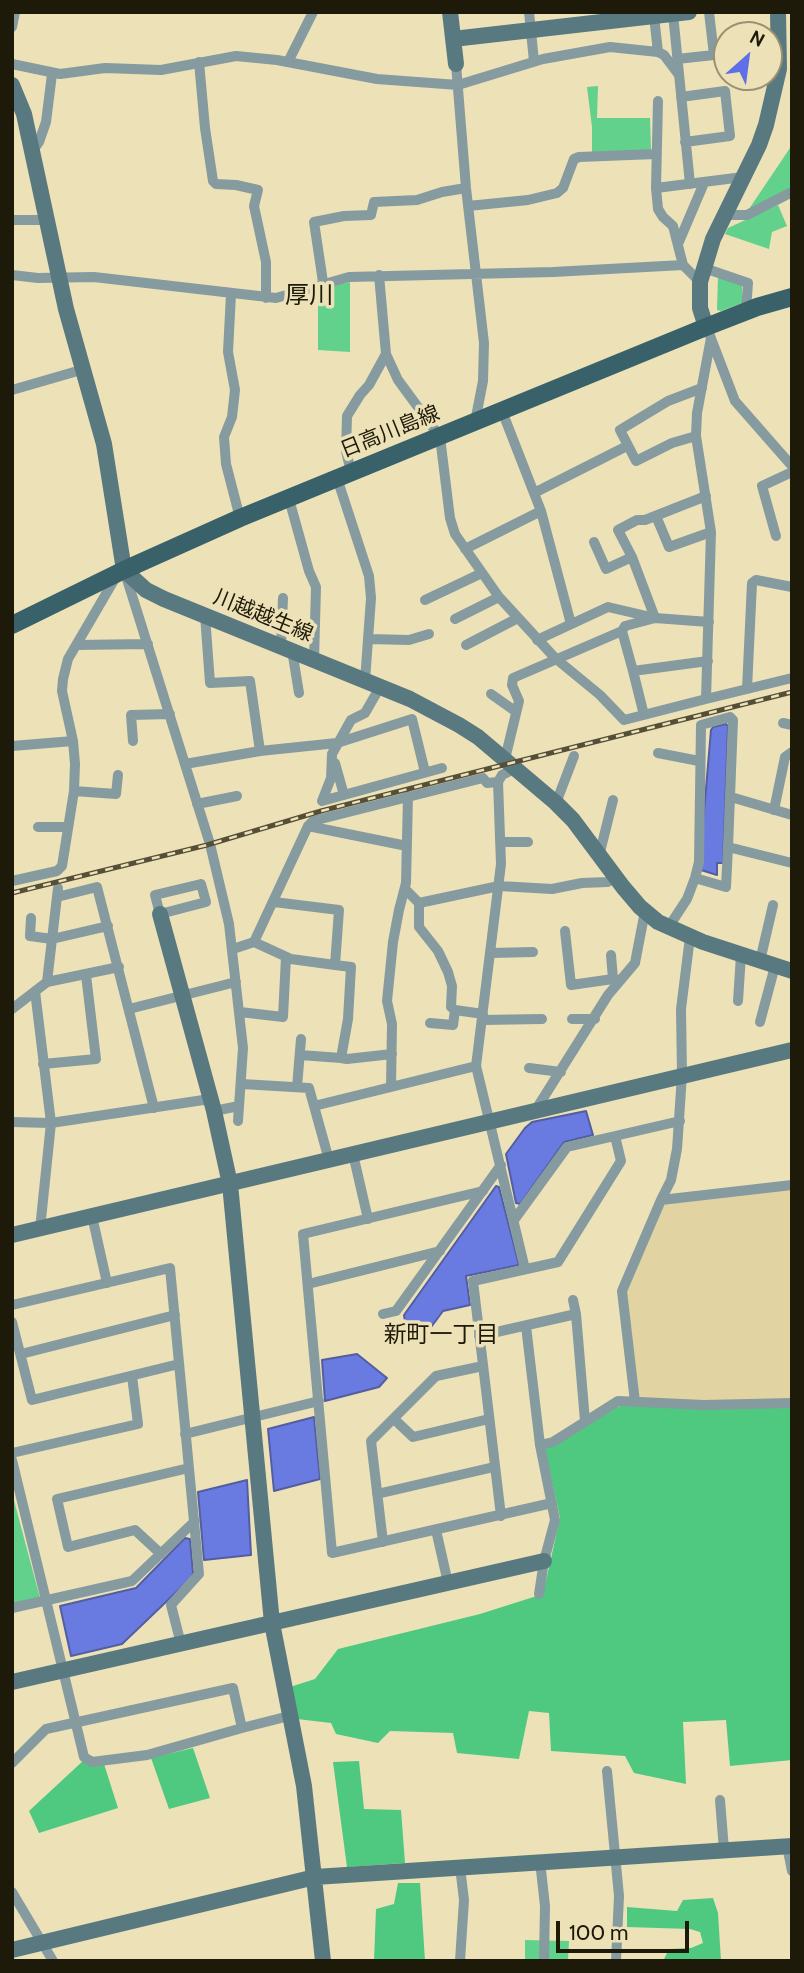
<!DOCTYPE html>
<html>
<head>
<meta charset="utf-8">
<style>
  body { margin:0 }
  #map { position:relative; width:804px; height:1973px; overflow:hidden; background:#ede1b7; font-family:Cabin,sans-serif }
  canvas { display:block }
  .frame { position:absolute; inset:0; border:14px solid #1e1a0a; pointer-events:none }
  .north { position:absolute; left:713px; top:21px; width:70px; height:70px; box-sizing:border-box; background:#ede1b7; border:2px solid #9a9172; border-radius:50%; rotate:28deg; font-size:19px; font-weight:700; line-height:28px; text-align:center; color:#1e1a0a }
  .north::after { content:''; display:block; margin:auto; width:24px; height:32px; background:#5f6fe7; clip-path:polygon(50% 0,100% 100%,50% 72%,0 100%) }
  .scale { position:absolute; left:556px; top:1921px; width:133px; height:32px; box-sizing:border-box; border:4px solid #1e1a0a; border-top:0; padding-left:9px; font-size:21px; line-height:24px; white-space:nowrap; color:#1e1a0a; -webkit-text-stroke:5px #ede1b7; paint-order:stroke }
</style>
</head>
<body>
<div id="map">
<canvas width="804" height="1973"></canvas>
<div class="frame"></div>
<div class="north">N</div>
<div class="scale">100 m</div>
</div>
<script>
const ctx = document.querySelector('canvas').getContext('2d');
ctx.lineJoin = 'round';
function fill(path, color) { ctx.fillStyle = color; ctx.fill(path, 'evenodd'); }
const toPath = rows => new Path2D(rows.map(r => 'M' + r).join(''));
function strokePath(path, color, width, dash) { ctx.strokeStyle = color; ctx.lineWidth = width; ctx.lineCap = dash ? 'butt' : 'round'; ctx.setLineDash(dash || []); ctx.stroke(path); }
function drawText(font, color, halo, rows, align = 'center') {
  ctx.font = font + ' Cabin,"Noto Sans JP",sans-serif'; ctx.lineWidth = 7; ctx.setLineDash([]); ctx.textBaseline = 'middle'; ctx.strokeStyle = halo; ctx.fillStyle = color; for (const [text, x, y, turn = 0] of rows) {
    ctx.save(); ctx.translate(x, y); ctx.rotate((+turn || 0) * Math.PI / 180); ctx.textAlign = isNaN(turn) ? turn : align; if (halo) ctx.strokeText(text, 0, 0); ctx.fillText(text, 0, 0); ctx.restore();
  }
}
fill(toPath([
  [792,1185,792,1400,635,1402,622,1291,661,1200]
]), '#e2d3a2');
fill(toPath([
  [598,86,597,118,650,118,651,149,648,151,592,154,592,127,587,87],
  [792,145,792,189,749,209],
  [778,205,787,226,772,232,769,249,725,234,728,228],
  [718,277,742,285,742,303,721,311,717,310],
  [350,282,350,352,318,350,318,290],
  [12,1493,40,1598,12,1604],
  [525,1940,569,1941,568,1961,525,1961]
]), '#62d18b');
fill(toPath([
  [621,1406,792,1407,792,1760,730,1766,726,1720,683,1722,686,1784,634,1773,625,1756,551,1751,549,1713,529,1711,519,1759,457,1753,453,1733,390,1731,378,1743,336,1734,331,1723,297,1719,290,1687,315,1679,338,1649,480,1614,543,1594,560,1518,545,1449,611,1408],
  [193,1748,210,1798,169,1809,151,1758],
  [84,1760,104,1764,118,1808,39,1833,29,1811],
  [359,1761,364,1809,401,1810,405,1863,347,1867,333,1762],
  [398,1883,420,1883,425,1961,374,1961,376,1909,394,1904],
  [713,1898,718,1913,721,1961,663,1961,669,1949,691,1948,703,1943,700,1932,690,1929,627,1927,627,1907,677,1911,683,1900]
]), '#4fc97f');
const water = toPath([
  [726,724,728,726,723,863,717,863,717,875,701,870,702,835,711,730,713,727,726,724],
  [586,1111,593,1135,564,1142,520,1204,516,1203,506,1154,525,1128,532,1122,586,1111],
  [496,1186,499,1187,519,1265,466,1276,470,1305,443,1311,423,1338,405,1322,404,1315,496,1186],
  [357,1354,387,1378,379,1387,325,1401,322,1360,357,1354],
  [314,1417,320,1479,274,1491,268,1429,314,1417],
  [247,1480,251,1555,204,1560,198,1492,247,1480],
  [185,1538,190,1539,193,1573,191,1578,122,1644,71,1656,60,1606,136,1588,185,1538]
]);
fill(water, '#697be0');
strokePath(water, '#525ea0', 2);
strokePath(toPath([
  [529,12,534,61],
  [673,14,690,184],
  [654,16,658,52],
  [12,27,15,12],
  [677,59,714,55,709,12],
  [199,62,205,128,213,181,216,184,236,185,258,190,254,206,266,262,266,298],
  [288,62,313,12],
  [12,64,60,74,105,68,161,70,236,56,277,60,377,79,458,85,543,59,610,47,658,52,664,55,679,75],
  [456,64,466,188,484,343,483,381,475,422],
  [681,97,725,91,730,136,685,142],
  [658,101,656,188,658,209,663,217,673,226,683,265,700,282],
  [32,152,39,142,46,122,52,74],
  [656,188,743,177],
  [468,206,528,200,557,193,563,188,574,159,579,157,656,154],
  [725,215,747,215,792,192],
  [12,220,47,220],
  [678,244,704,183],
  [704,268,748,283,746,311],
  [12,275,38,278,94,277,276,298,349,277,553,272,683,265],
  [379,275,386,354,398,380,440,437,450,518,455,534,499,597,555,658,600,695,624,720,706,699],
  [323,282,314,222,344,216,371,215,374,202,417,200,442,192,466,188],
  [231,294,228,352,235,390,232,417,224,437,226,464,240,518],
  [706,327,711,338,697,413,696,436,711,532,706,699,792,678],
  [712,341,735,401,792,466],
  [12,390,81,370],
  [502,411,541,511,571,624],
  [696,436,672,443,636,461,620,430,668,401,702,388],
  [351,472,346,451,347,416,360,395,369,385,386,354],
  [337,478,369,576,371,598,365,681],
  [534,493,627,446],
  [706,496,645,520,637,520,618,530,632,557,655,618,625,626,622,631,633,671,708,661],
  [289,499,309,571,316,587,314,660],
  [656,516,669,547,711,532],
  [776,536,762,486,792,472],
  [594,542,606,569,632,557],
  [465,549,541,511],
  [125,573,210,844,229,924,243,1048,238,1121],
  [425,600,482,573],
  [205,615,210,683,250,681,260,751],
  [455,619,499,597],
  [369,639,409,640,429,634],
  [537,640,608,607,655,618,709,622],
  [77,645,148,644],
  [466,645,518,618],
  [281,646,283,598],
  [292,650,299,693],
  [633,671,644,715],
  [380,687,365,713,351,720,332,754,331,778,322,801,442,768],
  [747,689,752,583,756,580,792,587],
  [491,694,515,711],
  [783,723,792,725],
  [133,741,131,715,170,714],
  [12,746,73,741],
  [658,753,699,761],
  [505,759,519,701,512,685,513,678,622,631],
  [335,763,344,795],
  [185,764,260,751,337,743,412,719,425,772],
  [516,768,502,775,498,782,501,864,476,1066,525,1269],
  [74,791,116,794,118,775],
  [731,797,792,815],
  [556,803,574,756],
  [197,804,237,796],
  [774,810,785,757,792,752],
  [308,826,407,846],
  [38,827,67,827],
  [500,842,528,842],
  [599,856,613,800],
  [695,878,699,862,701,725,730,717,733,720,728,847,792,863],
  [12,881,57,871,62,866,74,791,75,764,73,741,62,691,63,679,68,659,117,575],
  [201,884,206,902,160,914,155,895,201,884],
  [405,889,419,903,419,927,438,951,448,972,452,986,451,1007,455,1010,483,1014],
  [57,897,97,887,154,1108],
  [419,903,499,886,552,889,582,883,608,882,614,876],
  [31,918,30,936,52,939,108,926],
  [668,928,687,899,695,878,726,887,728,847],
  [565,931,571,985,613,979,621,980],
  [254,942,291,959,335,965,339,910,274,902],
  [233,949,254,942,308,826,313,821,483,778,487,783,498,782],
  [491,953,533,952],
  [611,955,613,979],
  [760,961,773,905],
  [335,965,351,967,348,1019,341,1058,347,1059,392,1054],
  [47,982,58,888],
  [35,991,51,1123,40,1229],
  [738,1001,741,955],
  [12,1009,47,982,119,967],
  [129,1009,236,982],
  [240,1012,283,1017,286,957],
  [572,1019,595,1019],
  [482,1020,542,1019],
  [760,1022,775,966],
  [430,1023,453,1025,455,1010],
  [300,1055,341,1058],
  [43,1064,96,1059,86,975],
  [529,1068,561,1072],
  [242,1084,309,1088,314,1106],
  [297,1087,301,1039],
  [391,1087,476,1066],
  [214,1111,239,1106],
  [535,1111,608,995,635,963,645,911],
  [12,1122,51,1123,210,1099],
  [615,1136,680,1121],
  [353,1154,368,1219],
  [329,1160,314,1106,391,1087,392,1024,387,1001,393,942,399,910,406,883,408,796],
  [483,1191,303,1234,332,1553,552,1503],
  [661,1200,671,1180,677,1149,682,1075,681,1009,690,937],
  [92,1216,107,1283],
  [308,1284,440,1251],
  [573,1300,576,1314],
  [12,1305,170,1268,199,1574,171,1605,181,1644],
  [383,1314,396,1311,501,1165],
  [12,1322,32,1400,179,1364],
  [526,1326,540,1445,555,1520,544,1561,539,1594],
  [479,1336,576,1314,585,1421],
  [21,1354,175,1315],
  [635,1402,622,1291,661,1200,792,1185],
  [394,1419,413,1437,489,1419],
  [185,1434,319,1401],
  [540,1445,553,1442,618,1401,704,1405,792,1403],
  [12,1453,138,1424,132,1376],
  [12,1460,84,1757,92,1762,147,1755,242,1728],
  [377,1494,494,1467],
  [501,1516,473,1281,558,1262,621,1161,615,1136,567,1147,514,1220],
  [436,1530,448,1583],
  [383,1542,371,1441,436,1376,483,1366],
  [161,1554,135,1530,68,1547,57,1499,189,1468],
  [12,1608,132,1581,195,1521],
  [12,1763,46,1729,233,1688,242,1728,289,1716],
  [607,1771,619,1896,616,1961],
  [720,1800,724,1850],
  [787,1846,792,1871],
  [540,1861,545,1906,544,1961],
  [460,1867,464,1900,460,1961],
  [12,1892,53,1961]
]), '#859ba0', 10);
strokePath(toPath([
  [450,12,456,64],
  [453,39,689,12],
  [12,85,24,114,66,309,104,444,124,570,146,590,164,599,410,699,459,725,478,737,556,803,573,820,623,887,640,907,658,922,703,942,792,971],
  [706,327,700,308,700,282,713,239,759,145,766,125,779,69,778,12],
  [160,914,214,1111,230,1184,272,1623,304,1786,323,1961],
  [12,1235,792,1050],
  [12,1682,544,1561],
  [12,1950,315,1877,792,1846]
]), '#597980', 16);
strokePath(toPath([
  [12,625,124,570,240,518,706,327,757,307,792,297]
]), '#38616a', 18);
const rail = toPath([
  [12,893,207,845,321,811,792,692]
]);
strokePath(rail, '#554f38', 5);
strokePath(rail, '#ede1b7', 2.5, [8]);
drawText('21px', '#1e1a0a', '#ede1b7', [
  ["日高川島線",390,432,-22],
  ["川越越生線",263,616,22]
]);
drawText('23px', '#1e1a0a', '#ede1b7', [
  ["新町一丁目",441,1335]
]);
drawText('24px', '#1e1a0a', '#ede1b7', [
  ["厚川",309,296]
]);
</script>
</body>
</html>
